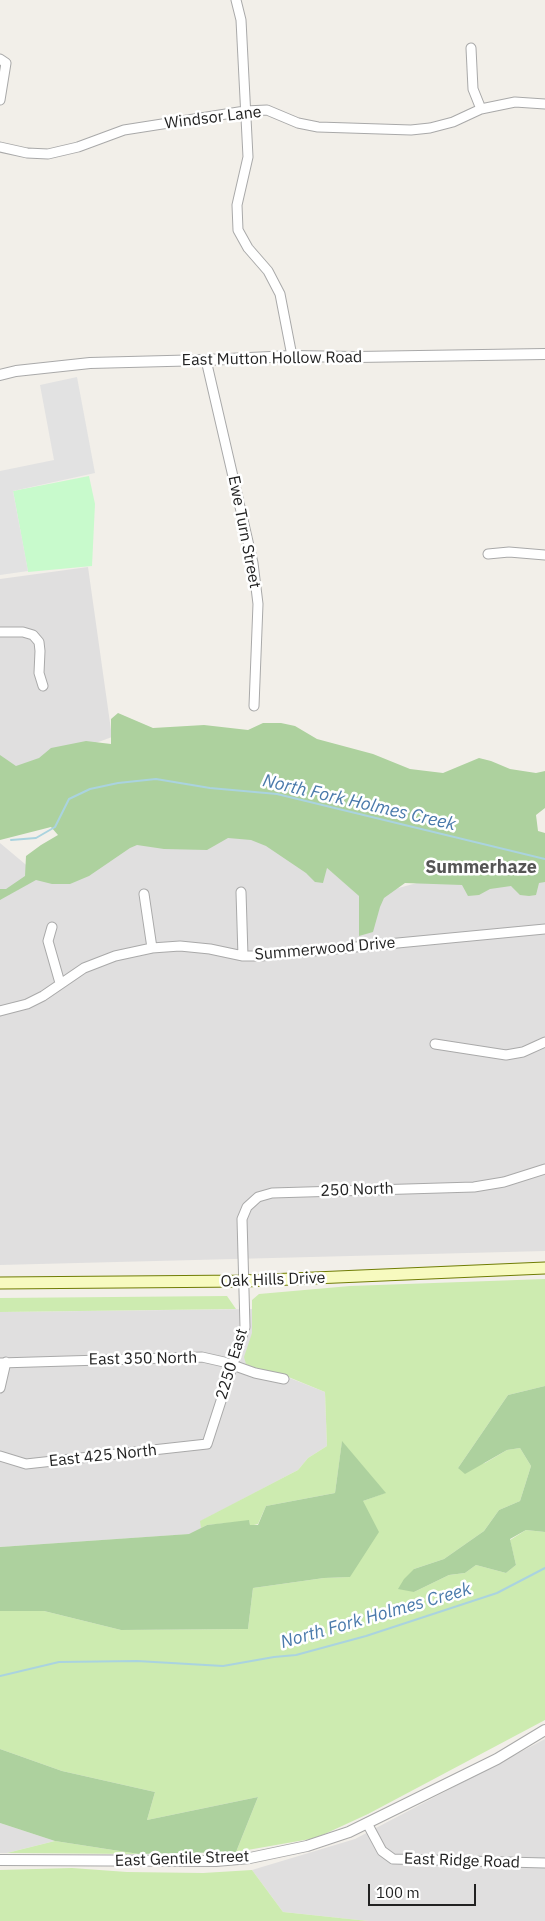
<!DOCTYPE html>
<html>
<head>
<meta charset="utf-8">
<style>
  body { margin:0 }
  #map { position:relative; width:545px; height:1921px; overflow:hidden; background:#f2efe9; font-family:"IBM Plex Sans",sans-serif }
  canvas { display:block }
  .scale { position:absolute; left:368px; top:1884px; width:108px; height:22px; box-sizing:border-box; border:2px solid #222; border-top:0; padding-left:6px; font-size:15px; line-height:18px; white-space:nowrap; color:#222; -webkit-text-stroke:4px #fff; paint-order:stroke }
</style>
</head>
<body>
<div id="map">
<canvas width="545" height="1921"></canvas>
<div class="scale">100 m</div>
</div>
<script>
const ctx = document.querySelector('canvas').getContext('2d');
ctx.lineJoin = 'round';
function fill(path, color) { ctx.fillStyle = color; ctx.fill(path, 'evenodd'); }
const toPath = rows => new Path2D(rows.map(r => 'M' + r).join(''));
function strokePath(path, color, width, dash) { ctx.strokeStyle = color; ctx.lineWidth = width; ctx.lineCap = dash ? 'butt' : 'round'; ctx.setLineDash(dash || []); ctx.stroke(path); }
function drawText(font, color, halo, rows, align = 'center') {
  ctx.font = font + ' "IBM Plex Sans",sans-serif'; ctx.lineWidth = 5; ctx.setLineDash([]); ctx.textBaseline = 'middle'; ctx.strokeStyle = halo; ctx.fillStyle = color; for (const [text, x, y, turn = 0] of rows) {
    ctx.save(); ctx.translate(x, y); ctx.rotate((+turn || 0) * Math.PI / 180); ctx.textAlign = isNaN(turn) ? turn : align; if (halo) ctx.strokeText(text, 0, 0); ctx.fillText(text, 0, 0); ctx.restore();
  }
}
fill(toPath([
  [88,567,112,737,25,769,0,761,0,579],
  [233,827,326,867,362,898,435,878,545,875,545,1251,0,1265,0,843,31,869,77,849],
  [257,1309,247,1361,325,1392,327,1446,308,1458,298,1470,201,1521,201,1528,190,1534,0,1547,0,1312],
  [545,1739,545,1921,368,1921,283,1912,252,1870,355,1839],
  [0,1823,55,1841,7,1853,0,1853]
]), '#e0dfdf');
fill(toPath([
  [545,1279,545,1386,508,1395,458,1468,485,1463,507,1450,520,1448,531,1466,520,1501,499,1510,484,1531,444,1559,414,1569,414,1592,449,1575,465,1573,476,1565,506,1573,516,1565,510,1540,526,1530,545,1532,545,1720,368,1814,316,1838,236,1852,258,1797,147,1820,155,1792,62,1771,0,1749,0,1611,44,1611,121,1630,248,1629,253,1588,324,1578,350,1577,363,1501,385,1493,342,1442,335,1493,266,1506,258,1524,250,1526,249,1521,207,1525,201,1528,200,1521,298,1470,308,1458,327,1446,325,1392,286,1376,269,1373,246,1364,244,1357,252,1333,252,1300,259,1294,350,1286],
  [227,1296,236,1309,0,1312,0,1298],
  [55,1841,139,1854,7,1853],
  [72,1868,127,1872,203,1873,252,1870,283,1912,368,1921,0,1921,0,1870]
]), '#cdebb0');
fill(toPath([
  [118,713,153,728,204,725,248,730,263,723,281,723,295,726,317,739,373,754,410,769,443,773,479,758,491,761,510,769,536,773,545,771,545,808,536,815,538,831,545,833,545,882,539,883,536,895,529,896,520,895,511,886,490,889,479,895,468,896,462,885,405,883,384,898,380,907,373,932,359,936,359,896,327,868,323,883,315,882,306,873,266,846,251,840,228,838,207,850,164,849,137,845,130,848,89,876,70,884,52,884,36,880,0,900,0,889,6,889,25,876,26,856,41,845,58,835,51,827,0,840,0,755,16,766,39,758,51,748,86,741,111,744,111,719],
  [545,1386,545,1532,526,1530,510,1539,516,1565,506,1573,476,1565,465,1573,449,1575,414,1592,398,1589,404,1579,414,1569,444,1559,484,1531,499,1510,520,1501,531,1466,520,1448,507,1450,465,1474,458,1468,508,1395],
  [342,1441,386,1493,363,1501,379,1532,350,1577,324,1578,253,1588,248,1629,121,1630,44,1611,0,1611,0,1547,189,1534,207,1525,249,1520,250,1525,258,1525,266,1506,335,1493],
  [0,1749,62,1771,155,1792,147,1820,258,1797,236,1852,139,1854,55,1841,0,1823]
]), '#add19e');
fill(toPath([
  [89,476,95,504,92,566,28,572,13,491]
]), '#c8facc');
fill(toPath([
  [77,377,95,473,13,491,28,571,0,575,0,471,54,460,40,385]
]), '#e2e2e2');
strokePath(toPath([
  [11,840,36,838,55,827,69,799,90,789,118,783,156,779,210,788,277,794,545,859],
  [0,1676,59,1662,137,1661,223,1666,274,1657,296,1655,366,1636,497,1593,545,1568]
]), '#aad3df', 2);
const minor = toPath([
  [236,0,241,20,248,157,237,205,238,230,248,248,268,271,280,294,292,356],
  [471,48,473,89,481,109],
  [0,59,6,63,0,100],
  [0,147,27,153,48,154,78,147,124,130,245,111,267,110,298,123,318,127,411,130,430,128,453,122,481,109,515,102,545,104],
  [206,360,253,563,258,604,254,706],
  [488,554,509,552,545,555],
  [0,632,23,632,33,635,39,642,40,651,39,673,43,686],
  [241,892,243,956],
  [144,894,152,948],
  [52,927,48,941,60,983],
  [0,1011,27,1004,43,996,84,968,115,956,152,948,180,946,210,949,243,956,261,956,545,929],
  [435,1044,506,1055,523,1052,545,1042],
  [0,1363,202,1357,224,1362,255,1373,284,1379],
  [0,1388,6,1362],
  [0,1456,26,1464,207,1444,245,1327,242,1219,247,1207,258,1197,272,1193,474,1187,504,1182,545,1169],
  [367,1823,382,1851,393,1859,545,1863]
]);
const tertiary = toPath([
  [0,375,16,371,90,363,206,360,292,356,357,357,545,354],
  [0,1860,216,1861,250,1858,307,1846,349,1832,497,1759,545,1730]
]);
const secondary = toPath([
  [0,1283,245,1281,545,1268]
]);
strokePath(minor, '#a9a9a9', 11);
strokePath(tertiary, '#a9a9a9', 12);
strokePath(secondary, '#707d05', 13);
strokePath(minor, '#fff', 9);
strokePath(tertiary, '#fff', 10);
strokePath(secondary, '#f7fabf', 11);
drawText('16px', '#222', '#fff', [
  ["Windsor Lane",213,118,-7],
  ["East Mutton Hollow Road",272,359,-1],
  ["Ewe Turn Street",244,532,79],
  ["Summerwood Drive",325,949,-5],
  ["250 North",357,1190,-2],
  ["Oak Hills Drive",273,1280,-2],
  ["East 350 North",143,1359,-1],
  ["2250 East",232,1364,-73],
  ["East 425 North",103,1456,-6],
  ["East Gentile Street",182,1859,-2],
  ["East Ridge Road",462,1861,2]
]);
drawText('italic 18px', '#4a7aab', '#fff', [
  ["North Fork Holmes Creek",359,803,13],
  ["North Fork Holmes Creek",376,1616,-16]
]);
drawText('bold 18px', '#555', '#fff', [
  ["Summerhaze",481,868]
]);
</script>
</body>
</html>
